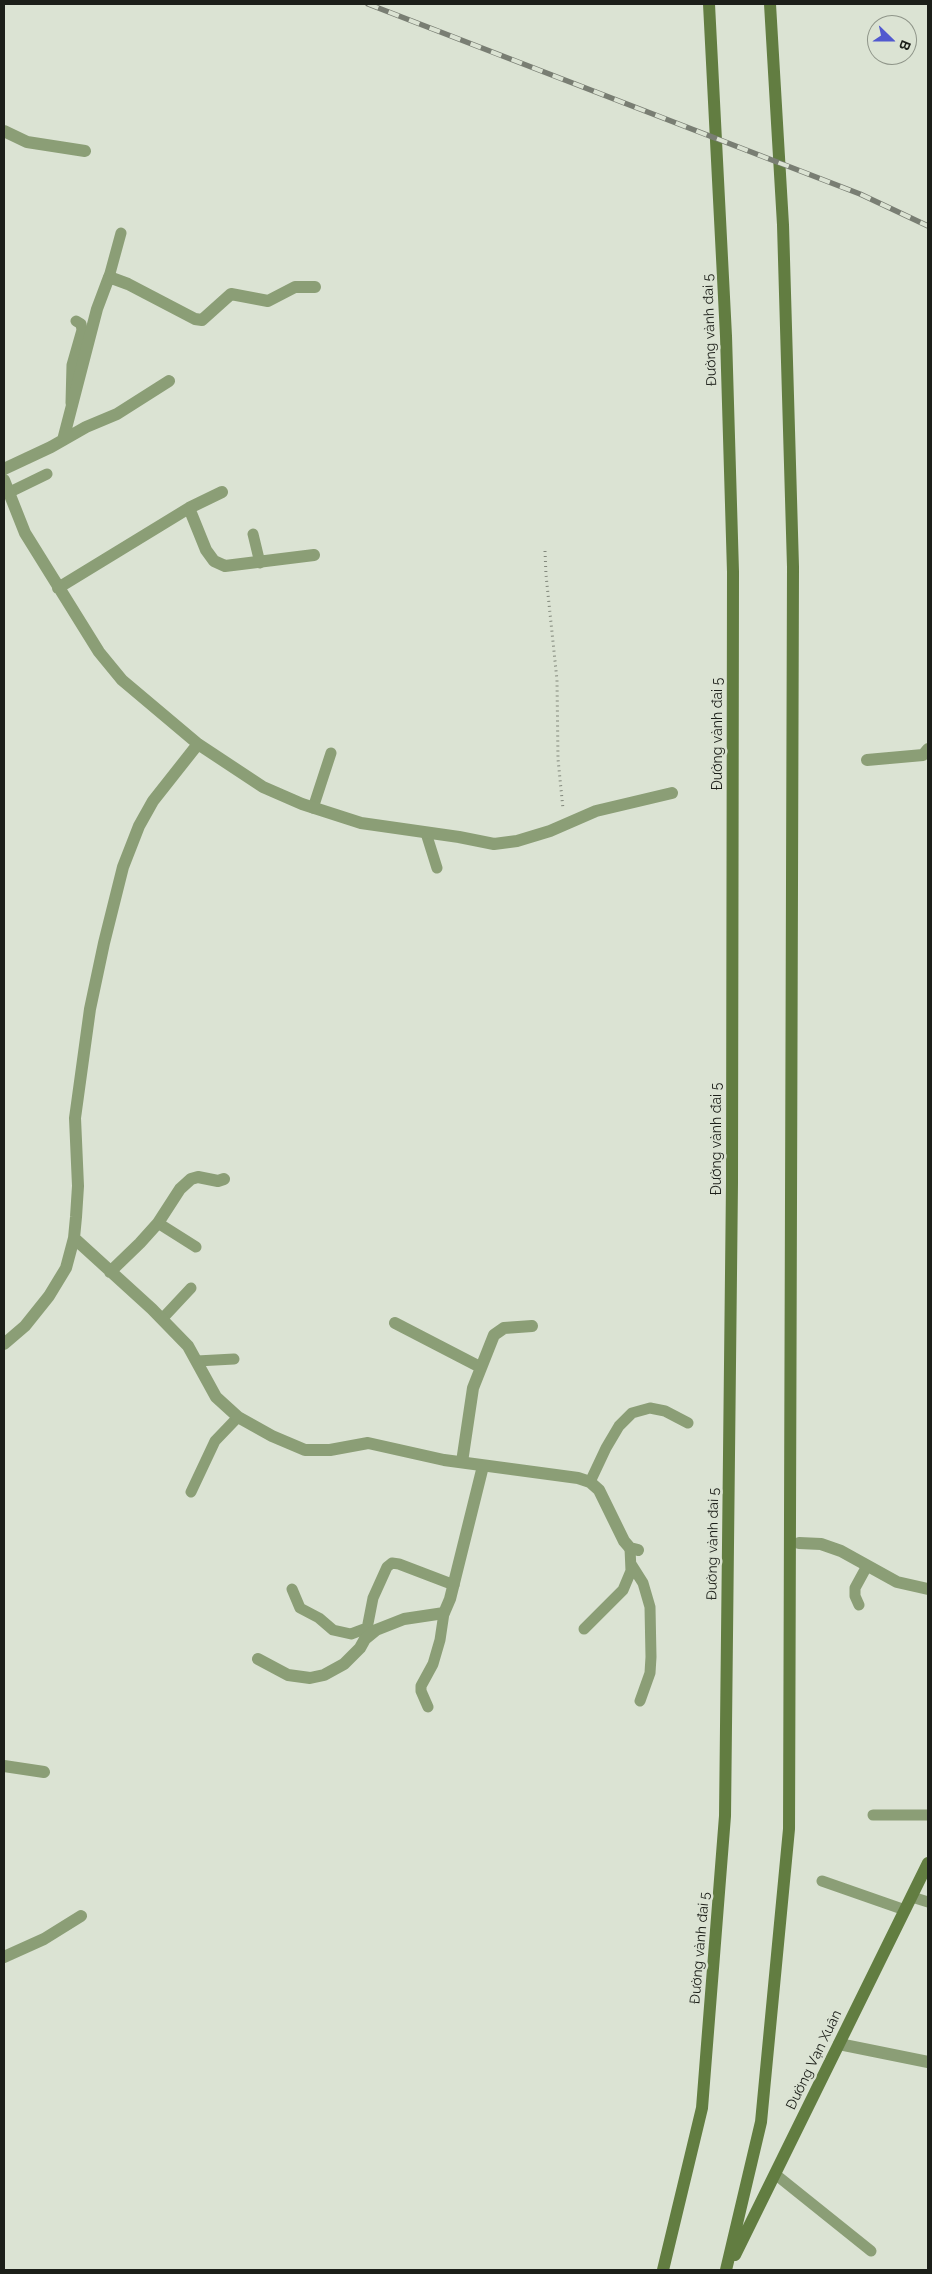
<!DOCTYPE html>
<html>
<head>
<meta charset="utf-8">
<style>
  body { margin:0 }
  #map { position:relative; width:932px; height:2274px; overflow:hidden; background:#dbe3d3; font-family:Raleway,sans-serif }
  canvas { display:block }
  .frame { position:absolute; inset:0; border:5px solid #1c1f19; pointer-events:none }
  .north { position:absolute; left:867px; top:15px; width:50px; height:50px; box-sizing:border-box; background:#dbe3d3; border:1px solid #8f9589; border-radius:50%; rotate:112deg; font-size:14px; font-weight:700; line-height:20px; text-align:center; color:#1c1f19 }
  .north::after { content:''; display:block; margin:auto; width:18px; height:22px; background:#5159cf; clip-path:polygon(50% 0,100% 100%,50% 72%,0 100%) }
</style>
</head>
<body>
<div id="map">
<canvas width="932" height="2274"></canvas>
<div class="frame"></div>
<div class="north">B</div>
</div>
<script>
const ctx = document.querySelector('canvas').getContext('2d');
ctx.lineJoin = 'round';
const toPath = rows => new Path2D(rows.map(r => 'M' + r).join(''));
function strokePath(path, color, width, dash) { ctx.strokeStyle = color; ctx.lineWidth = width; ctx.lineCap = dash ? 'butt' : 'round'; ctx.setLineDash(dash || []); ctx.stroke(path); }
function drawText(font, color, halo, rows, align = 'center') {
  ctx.font = font + ' Raleway,sans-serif'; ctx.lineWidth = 5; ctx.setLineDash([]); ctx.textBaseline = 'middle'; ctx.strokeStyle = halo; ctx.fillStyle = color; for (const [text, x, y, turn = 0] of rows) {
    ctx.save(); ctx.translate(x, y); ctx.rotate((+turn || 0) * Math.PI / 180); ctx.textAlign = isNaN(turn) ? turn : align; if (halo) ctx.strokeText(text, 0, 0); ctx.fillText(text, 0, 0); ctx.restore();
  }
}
strokePath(toPath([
  [545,551,546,575,557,680,558,759,563,809]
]), '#81877b', 3, [1, 4]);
strokePath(toPath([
  [109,277,121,233],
  [71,403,72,365,82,330,81,324,76,321],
  [10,492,47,474],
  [253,534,260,563],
  [313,808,331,753],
  [426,833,437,868],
  [158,1223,196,1247],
  [162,1319,191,1288],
  [197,1361,234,1359],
  [590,1482,606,1448,619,1426,632,1413,650,1408,665,1411,688,1423],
  [191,1492,215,1441,238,1417],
  [631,1564,643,1583,650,1607,651,1657,650,1673,640,1701],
  [292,1589,300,1608,319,1618,333,1630,351,1634,367,1628],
  [859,1605,855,1596,855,1588,867,1566],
  [584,1629,623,1590,631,1571,630,1548],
  [365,1639,373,1598,387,1567,392,1563,399,1564,454,1585],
  [428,1707,421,1691,421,1686,433,1664,440,1640,444,1613],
  [873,1815,928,1815],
  [822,1881,905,1910],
  [912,1897,928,1902],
  [775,2174,871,2251]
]), '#8b9e76', 11);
strokePath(toPath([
  [4,131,27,142,85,151],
  [63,440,97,309,109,277,128,284,195,319,202,320,231,294,268,301,295,287,315,287],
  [4,469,51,447,86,427,117,414,169,381],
  [4,480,25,533,99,652,122,680,198,744,263,787,302,804,361,823,459,837,494,844,517,841,550,831,596,811,672,793],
  [189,508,206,550,214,561,225,566,314,555],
  [58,588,189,508,222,492],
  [867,760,923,755,928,749],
  [74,1238,152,1309,188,1346,216,1397,238,1417,272,1436,305,1450,330,1450,368,1443,444,1460,578,1478,590,1482,599,1490,624,1541,630,1548,638,1550],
  [110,1272,140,1243,158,1223,180,1189,191,1179,198,1177,218,1181,224,1179],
  [395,1323,480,1367],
  [4,1344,25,1326,49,1296,66,1268,74,1238,76,1217,78,1186,75,1118,90,1009,104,943,123,867,139,826,153,801,198,744],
  [462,1462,473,1388,494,1335,504,1328,532,1326],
  [799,1543,821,1544,841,1551,897,1582,928,1589],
  [258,1659,288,1675,310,1678,324,1675,344,1664,360,1648,365,1639,376,1630,404,1619,444,1613,450,1599,483,1466],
  [4,1766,44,1772],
  [4,1957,44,1939,81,1916],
  [839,2044,928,2062]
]), '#8b9e76', 12);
strokePath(toPath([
  [735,2255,928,1863],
  [663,2270,702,2108,725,1816,732,1183,733,572,726,336,709,4],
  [726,2270,761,2122,789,1829,793,567,783,225,770,4]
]), '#627d41', 12);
const rail = toPath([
  [368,4,860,194,928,226]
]);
strokePath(rail, '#797e73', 5.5);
strokePath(rail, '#dbe3d3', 4, [11]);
drawText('14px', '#1c1f19', '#dbe3d3', [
  ["Đường vành đai 5",710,330,-92],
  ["Đường vành đai 5",718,734,-90],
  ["Đường vành đai 5",717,1139,-90],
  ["Đường vành đai 5",713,1544,-89],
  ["Đường vành đai 5",700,1948,-85],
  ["Đường Vạn Xuân",814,2060,-64]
]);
</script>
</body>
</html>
